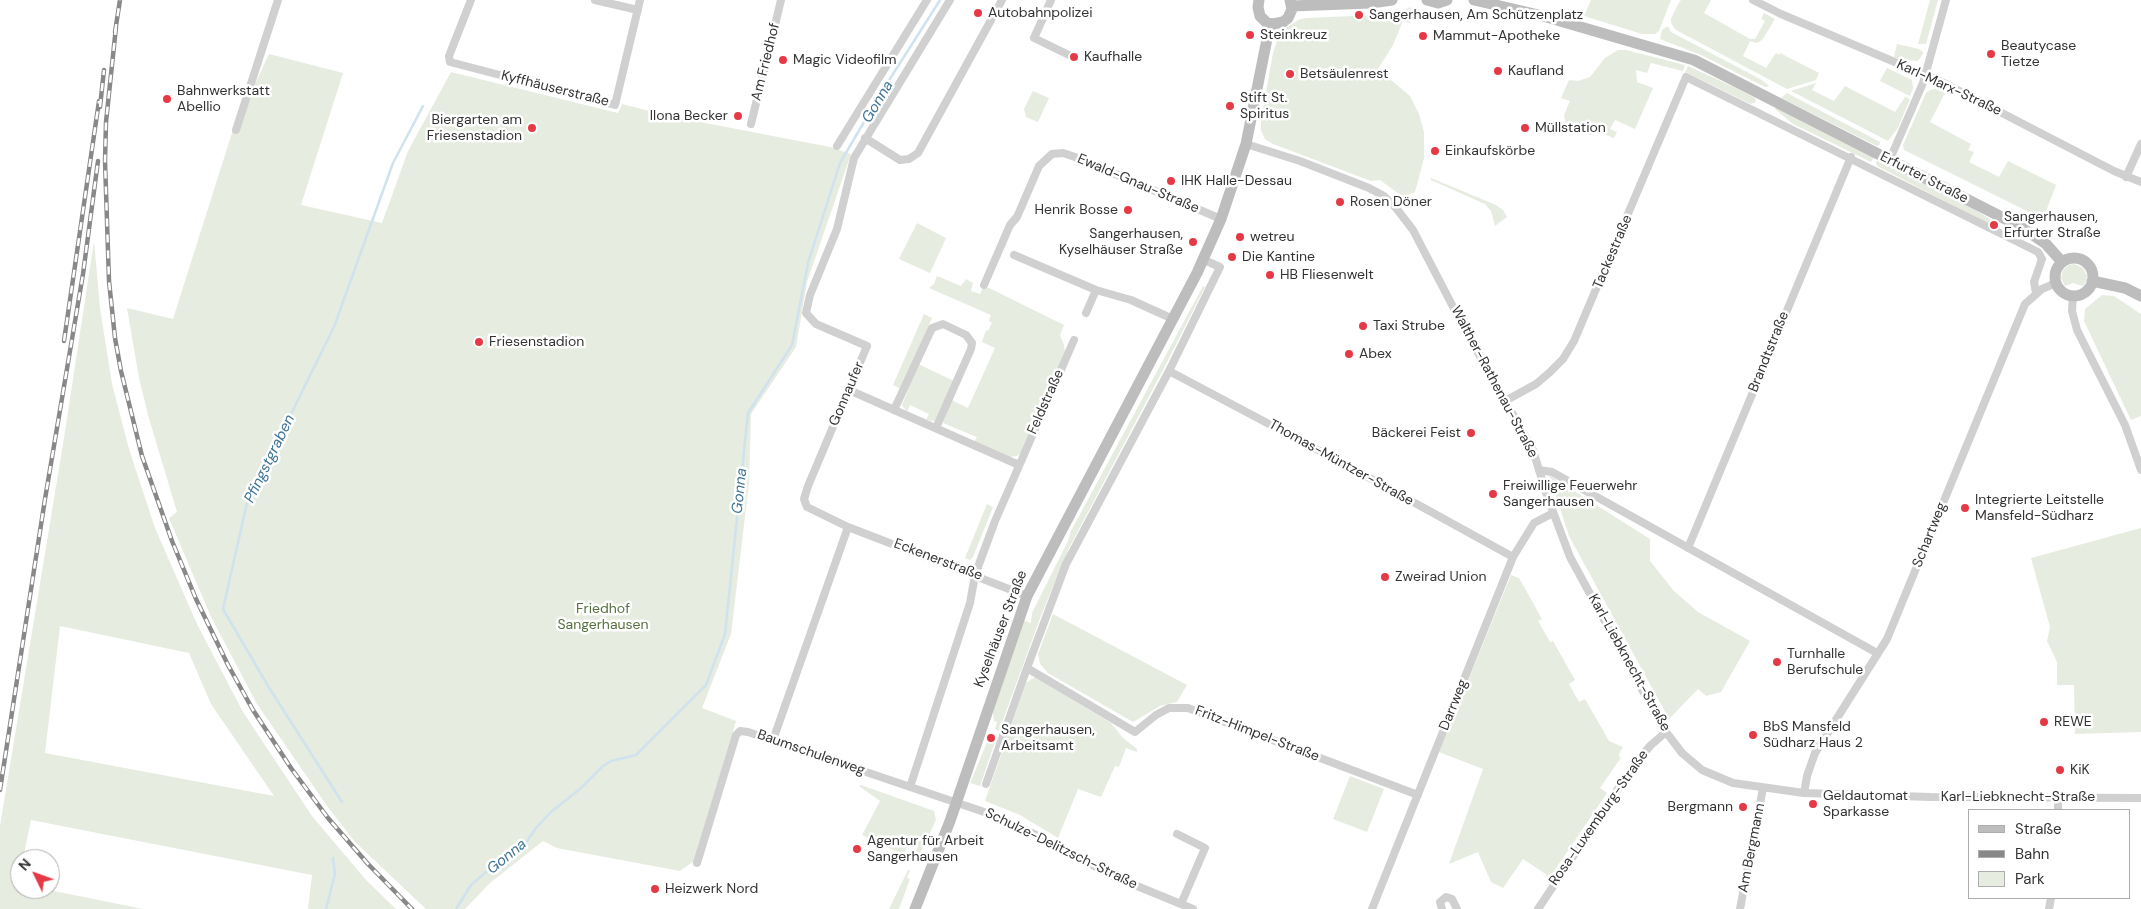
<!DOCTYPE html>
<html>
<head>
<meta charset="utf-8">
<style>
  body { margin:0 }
  #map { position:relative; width:2141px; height:909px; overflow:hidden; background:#fff; font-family:"DM Sans",sans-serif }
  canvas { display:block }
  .legend { position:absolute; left:1968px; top:809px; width:162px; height:90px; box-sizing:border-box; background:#fff; border:1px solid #adadad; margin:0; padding:6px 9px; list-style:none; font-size:15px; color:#333 }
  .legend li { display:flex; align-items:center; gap:10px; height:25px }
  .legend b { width:25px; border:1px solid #adadad }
  .north { position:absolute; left:10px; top:849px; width:50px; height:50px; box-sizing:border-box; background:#fff; border:1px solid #adadad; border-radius:50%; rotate:312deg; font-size:14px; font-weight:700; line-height:20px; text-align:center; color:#333 }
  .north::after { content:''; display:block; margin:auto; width:18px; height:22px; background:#e63946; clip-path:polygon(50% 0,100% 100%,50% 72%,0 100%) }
</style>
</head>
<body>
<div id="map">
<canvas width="2141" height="909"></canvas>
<ul class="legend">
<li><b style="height:6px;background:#bdbdbd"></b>Straße</li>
<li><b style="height:6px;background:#888"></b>Bahn</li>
<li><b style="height:14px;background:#e6ecdf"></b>Park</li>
</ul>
<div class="north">N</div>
</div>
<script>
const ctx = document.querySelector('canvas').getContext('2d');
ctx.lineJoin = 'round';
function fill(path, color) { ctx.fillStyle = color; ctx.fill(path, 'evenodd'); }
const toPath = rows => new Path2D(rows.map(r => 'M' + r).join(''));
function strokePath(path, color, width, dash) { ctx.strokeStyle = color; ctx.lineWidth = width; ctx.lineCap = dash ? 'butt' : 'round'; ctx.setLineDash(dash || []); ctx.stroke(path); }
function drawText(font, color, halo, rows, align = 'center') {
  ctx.font = font + ' "DM Sans",sans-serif'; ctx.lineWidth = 5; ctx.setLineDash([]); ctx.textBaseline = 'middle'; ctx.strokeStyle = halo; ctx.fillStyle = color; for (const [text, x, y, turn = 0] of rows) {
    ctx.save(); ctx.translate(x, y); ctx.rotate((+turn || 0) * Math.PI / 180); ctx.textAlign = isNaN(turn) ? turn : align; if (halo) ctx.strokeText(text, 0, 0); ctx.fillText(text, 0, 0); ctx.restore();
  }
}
fill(toPath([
  [1591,0,1671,0,1659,31,1655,34,1642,34,1584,16],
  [1681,0,1711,0,1704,13,1750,39,1755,39,1765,21,1761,19,1764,13,1775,19,1762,40,1757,43,1750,41,1743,56,1766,68,1776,53,1779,55,1780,53,1819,73,1816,80,1787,89,1676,30,1671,23,1671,19,1676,8],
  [1930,0,1938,0,1926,44,1918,44],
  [1410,7,1413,10,1410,23,1403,21,1393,45,1378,69,1410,96,1419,114,1424,132,1424,158,1415,192,1403,197,1380,180,1371,181,1273,144,1265,139,1261,130,1261,120,1273,53,1280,32,1298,20,1305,18,1403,14,1403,18,1405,10],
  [1668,26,1671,32,1762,80,1769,86,1765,87,1701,55,1660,39,1662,30],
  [1897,44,1919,49,1923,52,1923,54,1918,61,1906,60,1905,62,1894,57],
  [1618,50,1626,50,1685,65,1683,71,1651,63,1647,73,1636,70,1637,82,1653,88,1635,129,1615,120,1610,129,1617,132,1614,138,1593,130,1591,135,1586,133,1588,128,1575,122,1573,127,1566,124,1564,115,1570,101,1561,98,1569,80,1578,81,1590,77,1605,58],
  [269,54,343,73,301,205,382,223,408,151,451,72,618,113,622,104,669,116,830,147,851,154,807,282,796,347,751,414,749,483,731,634,702,708,736,721,694,861,680,871,557,848,543,841,490,883,465,909,426,909,355,842,327,806,257,704,211,617,169,518,177,512,148,415,139,378,127,308,173,319,231,136],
  [1688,66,1738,89,1755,98,1756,102,1751,104,1685,72],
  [1887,68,1912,80,1913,88,1910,96,1880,81],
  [1816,83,1812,90,1834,101,1845,86,1895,112,1905,97,1910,99,1898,128,1888,141,1791,91],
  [1936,89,1945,93,1930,122,1971,144,1968,150,1974,152,1969,162,1999,177,2008,161,2056,185,2043,219,1904,150,1903,145,1926,93,1930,90],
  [1033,91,1049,98,1038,122,1026,117,1024,109],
  [1787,93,1880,142,1880,144,1877,146,1781,98],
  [1776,107,1874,156,1871,162,1793,124,1775,109],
  [1879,160,1970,206,1991,220,1989,224,1877,166,1876,162],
  [1431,178,1496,205,1503,210,1507,217,1495,226,1491,211,1485,204,1431,180],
  [917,223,946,238,930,273,899,259],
  [94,241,100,308,112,384,129,449,155,528,197,624,243,712,312,816,366,880,396,909,308,909,312,875,31,820,23,859,20,859,17,883,20,884,20,889,44,889,143,909,0,909,0,826,64,438],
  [60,626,189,653,211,704,274,796,45,753],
  [2074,264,2083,268,2087,276,2086,281,2083,286,2073,283,2065,286,2061,278,2063,270,2069,265],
  [937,276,961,286,966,279,973,283,971,291,980,294,983,287,989,288,1064,325,1060,335,1064,345,1065,353,1021,453,1017,456,1009,457,974,442,977,437,943,423,951,400,968,408,995,348,982,342,986,330,988,331,992,323,989,321,991,315,929,288,934,284],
  [1203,286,1205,287,1163,370,1069,548,1042,613,999,731,995,729,997,722,994,721,993,712,1022,620,1031,623,1032,613,1068,541,1071,531],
  [2102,295,2114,296,2141,314,2141,416,2131,420,2084,321,2085,309],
  [924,314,932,318,901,389,893,385],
  [918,364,954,381,937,419,934,421,926,420,929,414,910,405,907,412,902,405],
  [1549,475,1650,539,1650,561,1674,591,1698,612,1750,641,1721,692,1706,696,1698,689,1669,719,1569,536],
  [987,504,993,507,973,557,970,560,965,558],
  [2141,528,2141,732,2075,734,2074,685,2057,685,2057,662,2047,641,2050,627,2031,558],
  [1511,575,1519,578,1542,619,1538,621,1550,642,1553,641,1575,680,1569,684,1579,702,1585,699,1609,741,1623,747,1619,754,1620,759,1600,788,1607,793,1550,877,1523,859,1503,888,1491,882,1478,852,1449,864,1483,769,1439,752],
  [1053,614,1187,685,1177,702,1160,706,1133,722,1048,673,1040,664,1038,654],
  [1035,677,1111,723,1123,738,1137,749,1137,752,1126,748,1119,767,1115,766,1101,797,1078,789,1058,838,1020,815,985,801,1026,683],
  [992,738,996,739,980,786,970,783,988,740,991,740],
  [1350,776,1384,789,1367,832,1333,819],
  [861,785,934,811,936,820,916,862,912,860,918,846,909,842,903,855,862,835,880,801,859,786],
  [908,870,910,871,907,878,910,879,899,909,889,909]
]), '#e6ecdf');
strokePath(toPath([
  [342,802,268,686,223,609,247,503,334,327,393,163,423,106],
  [326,909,335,874,333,858],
  [456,909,471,885,486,872,504,863,523,847,536,828,551,812,580,789,603,766,611,761,636,755,706,685,725,634,748,413,792,345,808,263,840,163,881,93,940,0]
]), '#cfe2ee', 2.5);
strokePath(toPath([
  [471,0,449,56,450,62,615,105,640,0],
  [595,0,638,10],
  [1051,0,1034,38,1071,56],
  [1753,0,1781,14,1942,82,2114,171,2141,182],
  [751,124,781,0],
  [236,130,278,0],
  [865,138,900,160,909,159,918,153,1002,0],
  [1246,144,1300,161,1369,188,1384,196,1396,208,1413,230,1463,326,1533,450,1546,493,1570,557,1663,728,1682,753,1702,770,1733,783,1804,793,1931,797,2141,798],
  [837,146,927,0],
  [1890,159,1923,83,1946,0],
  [2126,177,2141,144],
  [1014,255,1096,290,1131,300,1173,319],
  [984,285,1010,225,1017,217,1039,166,1052,154,1063,153,1075,157,1221,219],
  [2073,295,2072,311,2077,330,2125,425,2141,470],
  [1086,313,1096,290],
  [1169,371,1335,459,1513,557],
  [849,390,1019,465],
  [1505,401,1536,384,1549,373,1563,359,1574,341,1686,77,2038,252,2042,259,2034,282,2036,293],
  [894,410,932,328,943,324,966,335,972,343,971,349,936,428],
  [1539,470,1552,472,1877,653],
  [848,527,1027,596],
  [1688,548,1851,157],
  [1027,668,1135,732,1156,715,1169,708,1188,708,1418,795],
  [773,740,848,527,807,507,804,499,808,486,867,346,816,324,806,313,810,295,837,229,854,158,950,0],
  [986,784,1027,668,1066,564,1169,371,1220,267,1204,260],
  [910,787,970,603,975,575,995,521,1074,340],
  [1804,793,1807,776,1815,753,1887,639,2025,304,2042,289,2056,283],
  [2058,810,2058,798],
  [1177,834,1205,848,1181,904],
  [697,863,736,735,740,731,748,732,993,815,1036,835,1115,877,1193,909],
  [1372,909,1513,557,1534,523,1553,513],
  [1442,909,1440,902,1446,897,1452,899,1457,909],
  [1538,909,1636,762,1651,745,1666,732],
  [1740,909,1763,788],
  [2049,909,2051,898]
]), '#d0d0d0', 8);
strokePath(toPath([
  [1259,0,1258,7,1260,16,1267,23,1273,24,1283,22,1288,18,1292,9,1290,0],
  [1427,0,1438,3,1447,0],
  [1474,0,1543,16,1694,60,2023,228,2046,244,2062,262],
  [1292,6,1371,3,1392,0],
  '2055 277a19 19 0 1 1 38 0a19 19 0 1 1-38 0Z',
  [2092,281,2125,288,2141,296],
  [915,909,950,821,1027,596,1197,273,1221,219,1246,144,1270,24]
]), '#bdbdbd', 11);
const rail = toPath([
  [116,27,106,122,105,161,109,281,115,338,121,371,142,456,172,541,196,599,228,665,253,710,291,768,328,818,368,864,412,909],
  [115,32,120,0],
  [100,107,104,70],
  [64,341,99,101],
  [0,790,45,499,83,274,98,161]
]);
strokePath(rail, '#888', 4.5);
strokePath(rail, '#fff', 2.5, [8]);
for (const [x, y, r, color] of [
  [978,13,5,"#e63946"],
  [1359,15,5,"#e63946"],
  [1250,35,5,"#e63946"],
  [1423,36,5,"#e63946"],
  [1991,54,5,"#e63946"],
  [1074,57,5,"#e63946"],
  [783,60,5,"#e63946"],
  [1498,71,5,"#e63946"],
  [1290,74,5,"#e63946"],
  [167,99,5,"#e63946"],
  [1230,106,5,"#e63946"],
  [738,116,5,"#e63946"],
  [532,128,5,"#e63946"],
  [1525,128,5,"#e63946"],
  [1435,151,5,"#e63946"],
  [1171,181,5,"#e63946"],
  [1340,202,5,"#e63946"],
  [1128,210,5,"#e63946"],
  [1994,225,5,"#e63946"],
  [1240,237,5,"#e63946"],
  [1193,242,5,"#e63946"],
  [1232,257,5,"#e63946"],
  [1270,275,5,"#e63946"],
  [1363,326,5,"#e63946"],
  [479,342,5,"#e63946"],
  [1349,354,5,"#e63946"],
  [1471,433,5,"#e63946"],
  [1493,494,5,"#e63946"],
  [1965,508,5,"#e63946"],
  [1385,577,5,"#e63946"],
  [1777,662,5,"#e63946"],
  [2044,722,5,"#e63946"],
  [1753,735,5,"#e63946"],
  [991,738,5,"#e63946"],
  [2060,770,5,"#e63946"],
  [1813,804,5,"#e63946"],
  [1743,807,5,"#e63946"],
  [857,849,5,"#e63946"],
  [655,889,5,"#e63946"]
]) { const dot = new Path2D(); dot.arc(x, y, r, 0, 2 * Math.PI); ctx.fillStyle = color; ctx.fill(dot); strokePath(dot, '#fff', 2); }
drawText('14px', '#333', '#fff', [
  ["Autobahnpolizei",988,13],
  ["Sangerhausen, Am Schützenplatz",1369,15],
  ["Steinkreuz",1260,35],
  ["Mammut-Apotheke",1433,36],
  ["Beautycase",2001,46],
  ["Tietze",2001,62],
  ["Kaufhalle",1084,57],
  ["Magic Videofilm",793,60],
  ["Kaufland",1508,71],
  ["Betsäulenrest",1300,74],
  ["Bahnwerkstatt",177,91],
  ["Abellio",177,107],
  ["Stift St.",1240,98],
  ["Spiritus",1240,114],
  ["Ilona Becker",728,116,"right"],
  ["Biergarten am",522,120,"right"],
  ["Friesenstadion",522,136,"right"],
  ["Müllstation",1535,128],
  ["Einkaufskörbe",1445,151],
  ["IHK Halle-Dessau",1181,181],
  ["Rosen Döner",1350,202],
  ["Henrik Bosse",1118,210,"right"],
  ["Sangerhausen,",2004,217],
  ["Erfurter Straße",2004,233],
  ["Sangerhausen,",1183,234,"right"],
  ["Kyselhäuser Straße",1183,250,"right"],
  ["wetreu",1250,237],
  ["Die Kantine",1242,257],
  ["HB Fliesenwelt",1280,275],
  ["Taxi Strube",1373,326],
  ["Friesenstadion",489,342],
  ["Abex",1359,354],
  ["Bäckerei Feist",1461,433,"right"],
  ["Freiwillige Feuerwehr",1503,486],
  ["Sangerhausen",1503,502],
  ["Integrierte Leitstelle",1975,500],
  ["Mansfeld-Südharz",1975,516],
  ["Zweirad Union",1395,577],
  ["Turnhalle",1787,654],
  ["Berufschule",1787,670],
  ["REWE",2054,722],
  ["BbS Mansfeld",1763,727],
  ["Südharz Haus 2",1763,743],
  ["Sangerhausen,",1001,730],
  ["Arbeitsamt",1001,746],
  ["KiK",2070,770],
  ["Geldautomat",1823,796],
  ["Sparkasse",1823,812],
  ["Bergmann",1733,807,"right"],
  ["Agentur für Arbeit",867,841],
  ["Sangerhausen",867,857],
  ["Heizwerk Nord",665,889]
], 'left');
drawText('14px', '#333', '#fff', [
  ["Am Friedhof",766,62,-76],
  ["Karl-Marx-Straße",1949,88,25],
  ["Kyffhäuserstraße",555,89,14],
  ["Erfurter Straße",1924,178,27],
  ["Ewald-Gnau-Straße",1138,184,23],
  ["Tackestraße",1613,252,-67],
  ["Brandtstraße",1769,352,-68],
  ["Walther-Rathenau-Straße",1494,382,62],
  ["Gonnaufer",847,394,-67],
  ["Feldstraße",1046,402,-66],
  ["Thomas-Müntzer-Straße",1341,463,29],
  ["Schartweg",1930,535,-68],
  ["Eckenerstraße",938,560,21],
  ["Kyselhäuser Straße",1001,629,-69],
  ["Karl-Liebknecht-Straße",1629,663,61],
  ["Darrweg",1454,705,-68],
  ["Fritz-Himpel-Straße",1257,734,21],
  ["Baumschulenweg",811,753,19],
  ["Karl-Liebknecht-Straße",2018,797],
  ["Rosa-Luxemburg-Straße",1599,818,-55],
  ["Am Bergmann",1752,848,-79],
  ["Schulze-Delitzsch-Straße",1061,849,26]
]);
drawText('14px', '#56703f', '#fff', [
  ["Friedhof",603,609],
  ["Sangerhausen",603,625]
]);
drawText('italic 15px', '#3f7597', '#fff', [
  ["Gonna",878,102,-59],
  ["Pfingstgraben",270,459,-64],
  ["Gonna",740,491,-84],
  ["Gonna",507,857,-39]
]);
</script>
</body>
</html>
